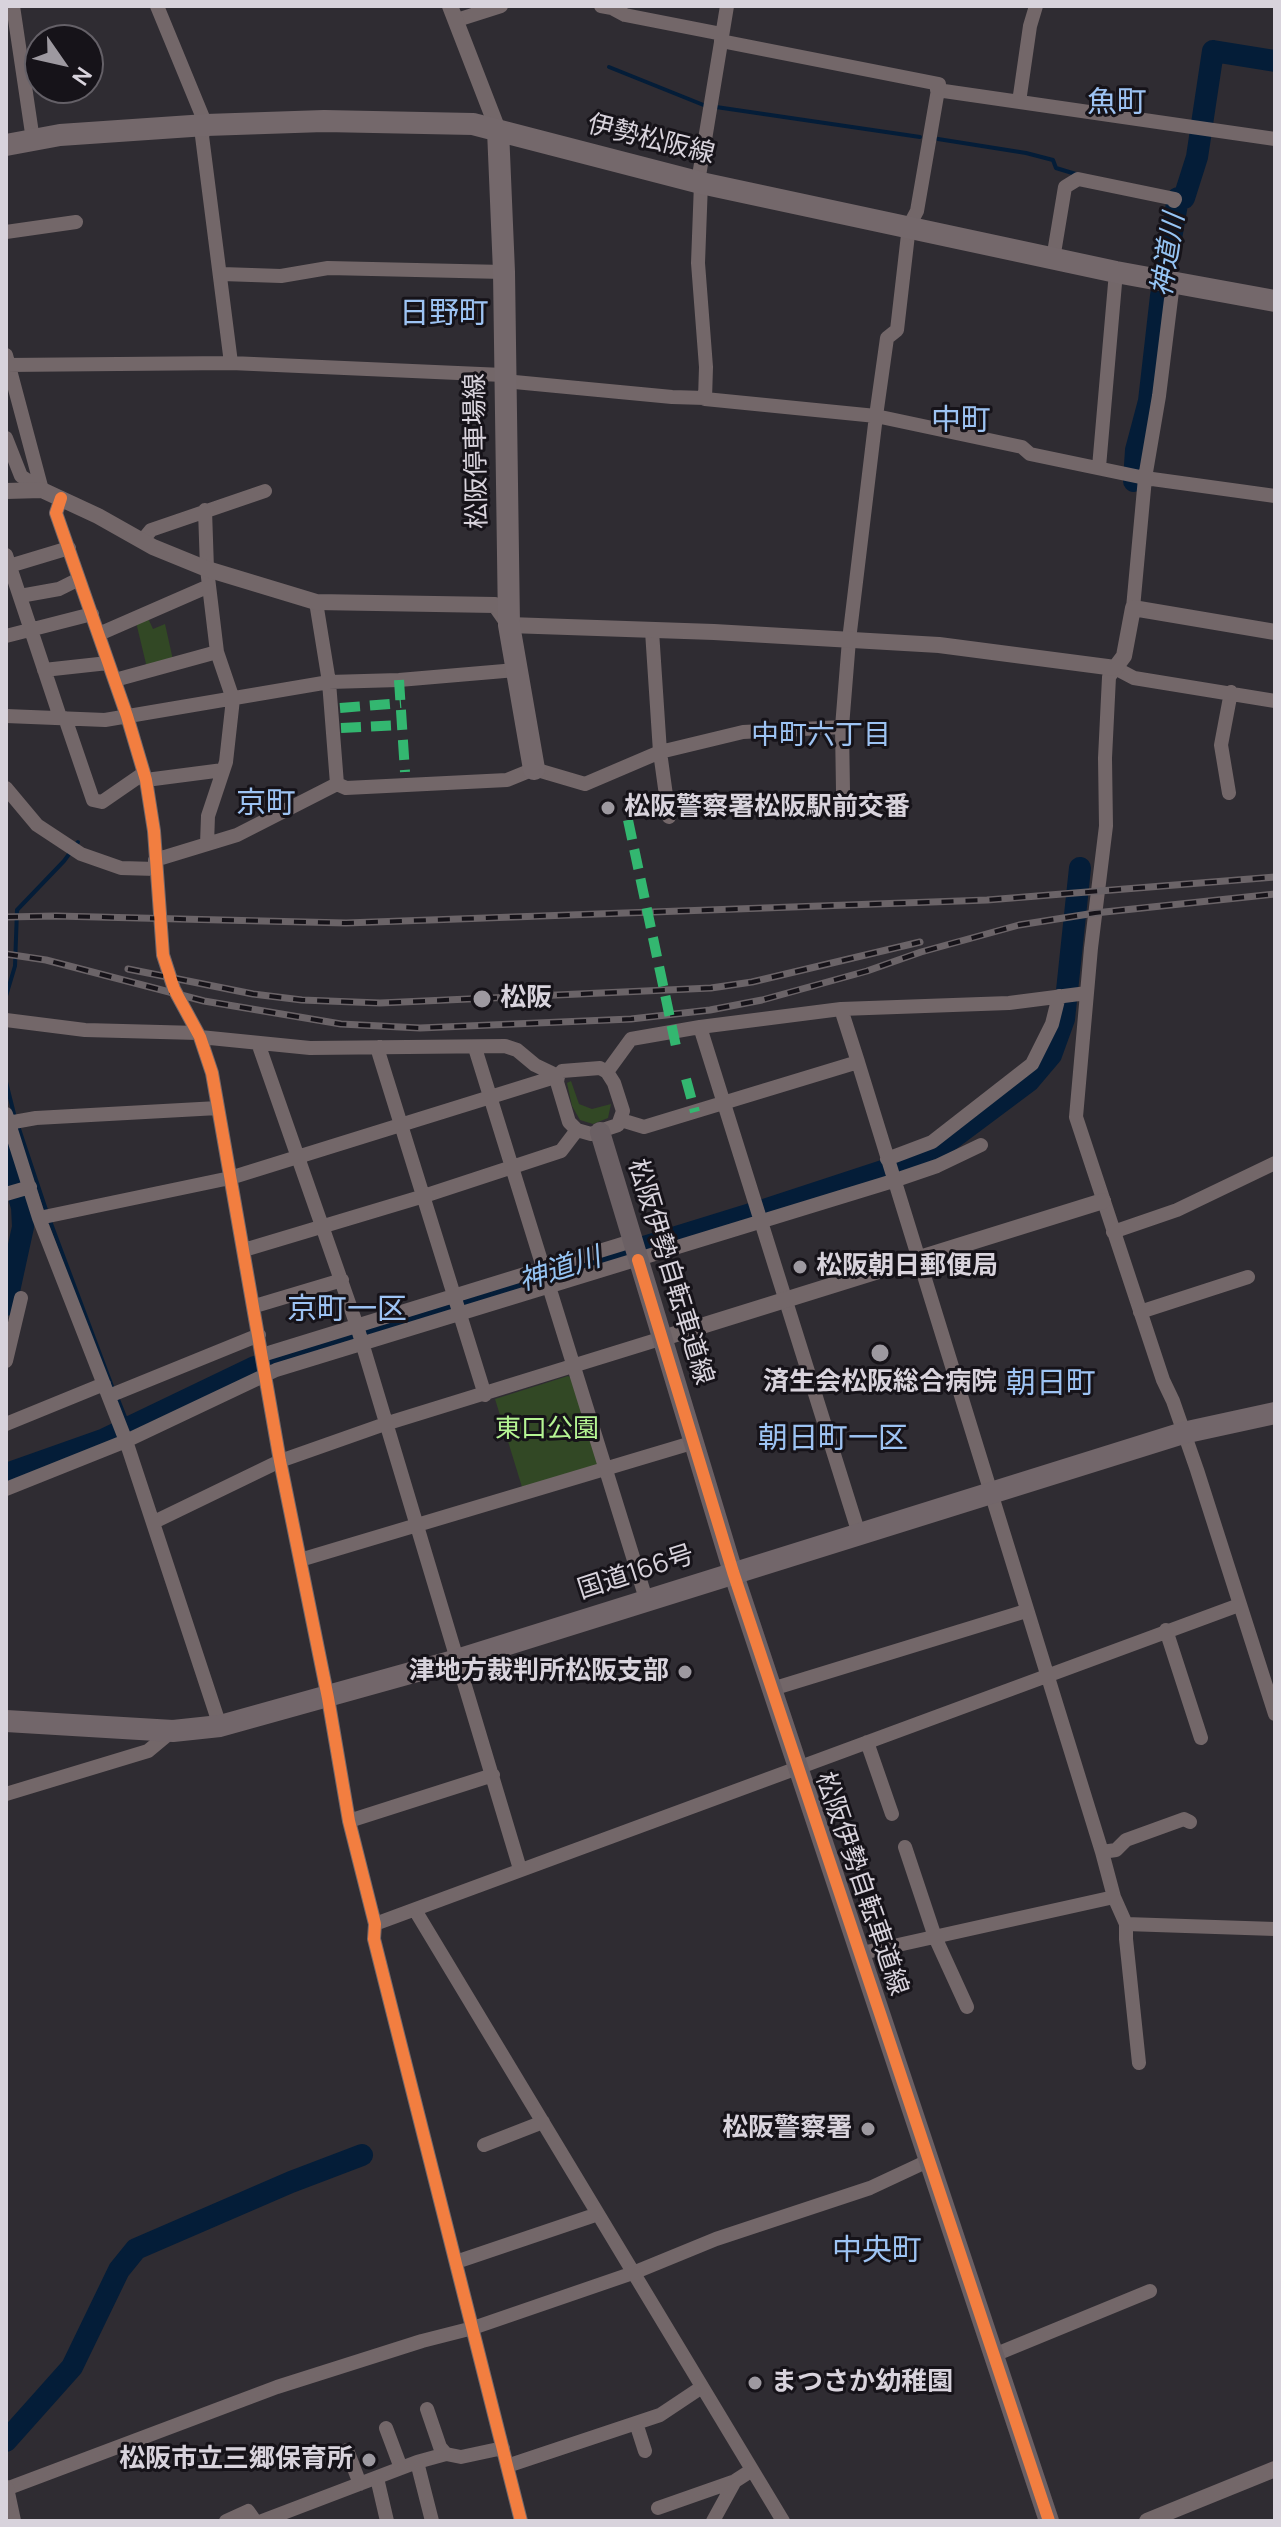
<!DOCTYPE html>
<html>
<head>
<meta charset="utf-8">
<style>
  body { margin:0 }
  #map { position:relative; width:1281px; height:2527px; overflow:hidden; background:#2f2c32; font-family:Manrope,sans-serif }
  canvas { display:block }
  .frame { position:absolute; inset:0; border:8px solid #d8d3dc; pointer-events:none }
  .north { position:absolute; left:24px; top:24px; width:80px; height:80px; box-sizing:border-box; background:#161319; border:2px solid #646067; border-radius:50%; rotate:124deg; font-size:22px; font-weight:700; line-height:32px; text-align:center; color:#d8d3dc }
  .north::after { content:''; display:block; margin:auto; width:28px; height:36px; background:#9d99a0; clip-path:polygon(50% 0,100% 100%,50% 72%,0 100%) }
</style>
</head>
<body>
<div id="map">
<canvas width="1281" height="2527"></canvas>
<div class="frame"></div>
<div class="north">N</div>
</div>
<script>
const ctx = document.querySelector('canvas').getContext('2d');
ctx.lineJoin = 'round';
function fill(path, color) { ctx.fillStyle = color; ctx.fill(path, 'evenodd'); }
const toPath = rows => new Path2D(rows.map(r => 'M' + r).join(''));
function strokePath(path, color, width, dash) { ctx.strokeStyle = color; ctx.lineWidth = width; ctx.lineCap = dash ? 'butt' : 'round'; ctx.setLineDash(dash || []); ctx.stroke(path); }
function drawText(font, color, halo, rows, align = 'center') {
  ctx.font = font + ' Manrope,"Noto Sans JP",sans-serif'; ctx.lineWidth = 6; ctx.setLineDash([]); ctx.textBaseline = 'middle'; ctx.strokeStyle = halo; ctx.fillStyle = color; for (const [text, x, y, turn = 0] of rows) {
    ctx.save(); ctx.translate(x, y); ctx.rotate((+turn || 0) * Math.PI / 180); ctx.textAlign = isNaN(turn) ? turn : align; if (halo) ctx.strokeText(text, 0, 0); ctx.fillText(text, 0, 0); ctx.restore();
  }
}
fill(toPath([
  [147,616,153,629,165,624,173,660,147,668,136,622],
  [571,1081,579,1104,592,1109,611,1104,608,1118,593,1124,580,1120,572,1106,567,1083],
  [568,1376,575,1380,599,1460,595,1467,522,1487,495,1399]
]), '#324825');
strokePath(toPath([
  [609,67,706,106],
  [716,107,920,137],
  [938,139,1026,153,1053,160,1056,168,1079,175],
  [6,996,15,966,17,910,64,861,78,842],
  [6,1082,15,1118],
  [18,1126,47,1213],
  [50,1221,113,1389],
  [117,1397,129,1427]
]), '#041d38', 4);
strokePath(toPath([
  [1134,481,1136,450,1149,401,1161,296,1178,198,1184,198,1197,157,1213,51,1275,61],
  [6,1153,22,1207,23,1227,6,1305],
  [6,1474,105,1439,255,1367,767,1209,883,1171,934,1152,1029,1081,1051,1055,1064,1019,1080,868],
  [6,2441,72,2367,119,2270,136,2249,291,2182,362,2155]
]), '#041d38', 22);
strokePath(toPath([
  [13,6,33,140],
  [157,6,206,125,202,136,231,363],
  [601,6,612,8,625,15,722,34],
  [457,20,501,6],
  [721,41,939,84,917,211,909,226,897,330,887,338,876,416,849,640,842,727,843,791],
  [937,90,1275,139],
  [1019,102,1030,26,1036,6],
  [698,182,727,6],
  [701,183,698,263,706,367,705,399,876,416,1022,447,1030,454,1145,478,1275,496],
  [6,232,76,222],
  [1053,259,1065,187,1078,179,1175,199,1174,201],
  [222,274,281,276,328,268,504,272],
  [6,355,42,490],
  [6,365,231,363,503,375],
  [504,381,672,397,705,398],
  [6,438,21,476,41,489],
  [1099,467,1116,272],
  [61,498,56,513,127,716,146,780,154,831,163,955,174,989,200,1037,212,1073,280,1461,328,1698,349,1821,375,1924,374,1939,521,2521],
  [205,510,207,569,217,652,233,699,226,762,208,816,207,844],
  [142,541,151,530,265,491],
  [6,555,60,717],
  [6,567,69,548],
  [20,596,59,589,79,579],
  [316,602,329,682,337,784],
  [1133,608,1145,478,1159,396,1173,283],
  [652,631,660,752,669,817],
  [99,634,209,586],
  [6,636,92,614],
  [44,670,108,663],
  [115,680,217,652],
  [1275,701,1134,678,1115,668,1109,677,1105,758,1106,826,1091,948,1076,1117,1163,1380,1173,1401,1197,1470,1275,1714],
  [6,716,105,720,329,682,399,680,516,670],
  [65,718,93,800,102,802,144,773],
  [146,780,223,770],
  [6,788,37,825,81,854,121,868,156,869],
  [1229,793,1221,745,1231,692],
  [155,860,237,835,337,784,346,788,507,780,534,769,585,784,660,752,743,732,842,727],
  [841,1009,858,1062],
  [6,1020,85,1030,198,1033],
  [700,1027,859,1534],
  [200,1037,310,1048,505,1046,517,1050,535,1065,558,1076],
  [258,1043,357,1326,520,1869],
  [380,1047,379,1054,485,1395],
  [475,1048,646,1599],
  [607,1072,631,1039,700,1027,841,1009,1009,1003,1087,993],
  [6,1114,39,1218,126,1441,220,1726],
  [621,1120,644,1127,858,1062,1102,1852,1114,1897,1126,1924,1126,1939,1139,2063],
  [8,1123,36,1118,218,1108],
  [887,1159,932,1142,1032,1064,1052,1024,1059,996],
  [6,1194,30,1187],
  [39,1218,230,1178,558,1076,562,1071,600,1068,607,1072,614,1083,623,1111,618,1125,591,1134,577,1130,569,1122,557,1082,558,1076],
  [1113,1232,1177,1210,1275,1163],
  [244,1250,424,1196,561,1151,577,1130],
  [255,1306,342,1280],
  [1140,1312,1248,1277],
  [262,1355,632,1241],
  [6,1361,21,1298],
  [109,1396,259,1335],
  [6,1424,104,1384],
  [6,1489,126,1441,276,1370,893,1181,937,1166,981,1145],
  [154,1522,280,1461,385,1424,663,1338],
  [300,1560,695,1442],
  [1166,1630,1201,1738],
  [772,1689,1026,1611],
  [867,1742,892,1814],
  [6,1794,148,1751,172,1731],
  [349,1821,493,1775],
  [905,1847,935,1937,967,2007],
  [1102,1852,1116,1850,1126,1840,1184,1819,1190,1822],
  [415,1910,783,2521],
  [375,1924,1239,1605],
  [1126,1924,1275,1929],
  [862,1953,1114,1897],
  [484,2145,543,2122],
  [456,2262,598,2214],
  [994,2355,1150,2291],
  [427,2409,440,2447,446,2454],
  [636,2423,645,2451],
  [386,2428,401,2468],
  [347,2450,360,2484],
  [417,2462,432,2521],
  [507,2466,660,2415,702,2387],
  [377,2478,387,2521],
  [6,2489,277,2387,422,2341,473,2328,633,2273,716,2239,870,2188,930,2160],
  [658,2508,735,2481,752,2470],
  [226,2521,248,2511,255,2521],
  [262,2521,417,2462,446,2454,461,2457,503,2448],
  [713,2521,735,2481]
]), '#736769', 14);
strokePath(toPath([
  [450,6,498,130],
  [6,491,42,490,98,516,153,547,207,569,316,602,495,605,509,625,714,632,939,645,1115,668,1124,656,1133,608,1275,632],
  [663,1338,1103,1201],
  [6,2488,13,2521],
  [1147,2521,1275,2469]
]), '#736769', 16);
strokePath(toPath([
  [600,1132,733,1572,1049,2521]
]), '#6b6064', 20);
strokePath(toPath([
  [498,130,504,272,509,625,534,769],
  [6,145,60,135,206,125,324,121,473,124,701,183,1116,272,1275,301]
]), '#74686b', 22);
strokePath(toPath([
  [6,1721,173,1731,220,1726,457,1660,1183,1433,1275,1413]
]), '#72666a', 22);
const rail = toPath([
  [6,917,56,916,346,923,987,900,1275,877],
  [6,954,46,960,204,1001,341,1024,420,1028,631,1019,710,1010,762,1000,867,971,921,952,1019,925,1095,913,1275,894],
  [128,969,253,994,302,1000,380,1003,711,988,752,982,920,942]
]);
strokePath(rail, '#6b6468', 7);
strokePath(rail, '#161319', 4, [12]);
strokePath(toPath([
  [399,680,405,772],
  [340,708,401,703],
  [341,728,402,725],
  [628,820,677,1051],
  [686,1079,695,1112]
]), '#33b770', 10, [20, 10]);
strokePath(toPath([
  [61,498,56,513,127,716,146,780,154,831,163,955,174,989,200,1037,212,1073,280,1461,328,1698,349,1821,375,1924,374,1939,521,2521],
  [638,1260,733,1572,1049,2521]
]), '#f27e40', 12);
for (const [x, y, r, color] of [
  [608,808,8,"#9d99a0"],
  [482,999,10,"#9d99a0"],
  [800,1267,8,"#9d99a0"],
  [880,1353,10,"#9d99a0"],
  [685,1672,8,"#9d99a0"],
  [868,2129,8,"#9d99a0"],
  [755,2383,8,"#9d99a0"],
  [369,2460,8,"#9d99a0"]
]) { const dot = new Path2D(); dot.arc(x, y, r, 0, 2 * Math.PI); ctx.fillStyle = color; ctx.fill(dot); strokePath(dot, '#161319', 3); }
drawText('26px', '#d8d3dc', '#161319', [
  ["伊勢松阪線",651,140,14],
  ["松阪停車場線",477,451,-91],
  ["松阪伊勢自転車道線",670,1272,73],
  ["国道166号",636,1573,-18],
  ["松阪伊勢自転車道線",861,1884,71]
]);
drawText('bold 26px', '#d8d3dc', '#161319', [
  ["松阪警察署松阪駅前交番",624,808],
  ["松阪",500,999],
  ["松阪朝日郵便局",816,1267],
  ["済生会松阪総合病院",880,1383,"center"],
  ["津地方裁判所松阪支部",669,1672,"right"],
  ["松阪警察署",852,2129,"right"],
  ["まつさか幼稚園",771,2383],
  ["松阪市立三郷保育所",353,2460,"right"]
], 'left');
drawText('26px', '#b5f493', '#161319', [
  ["東口公園",547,1430]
]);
drawText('italic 28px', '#95c4f4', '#161319', [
  ["神道川",1169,255,-81],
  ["神道川",560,1270,-18]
]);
drawText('28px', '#9dc3f3', '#161319', [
  ["中町六丁目",821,736]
]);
drawText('30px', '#9dc3f3', '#161319', [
  ["魚町",1117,104],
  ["日野町",444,315],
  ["中町",961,422],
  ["京町",266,805],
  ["京町一区",347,1311],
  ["朝日町",1051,1385],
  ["朝日町一区",833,1440],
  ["中央町",877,2252]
]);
</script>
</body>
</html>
